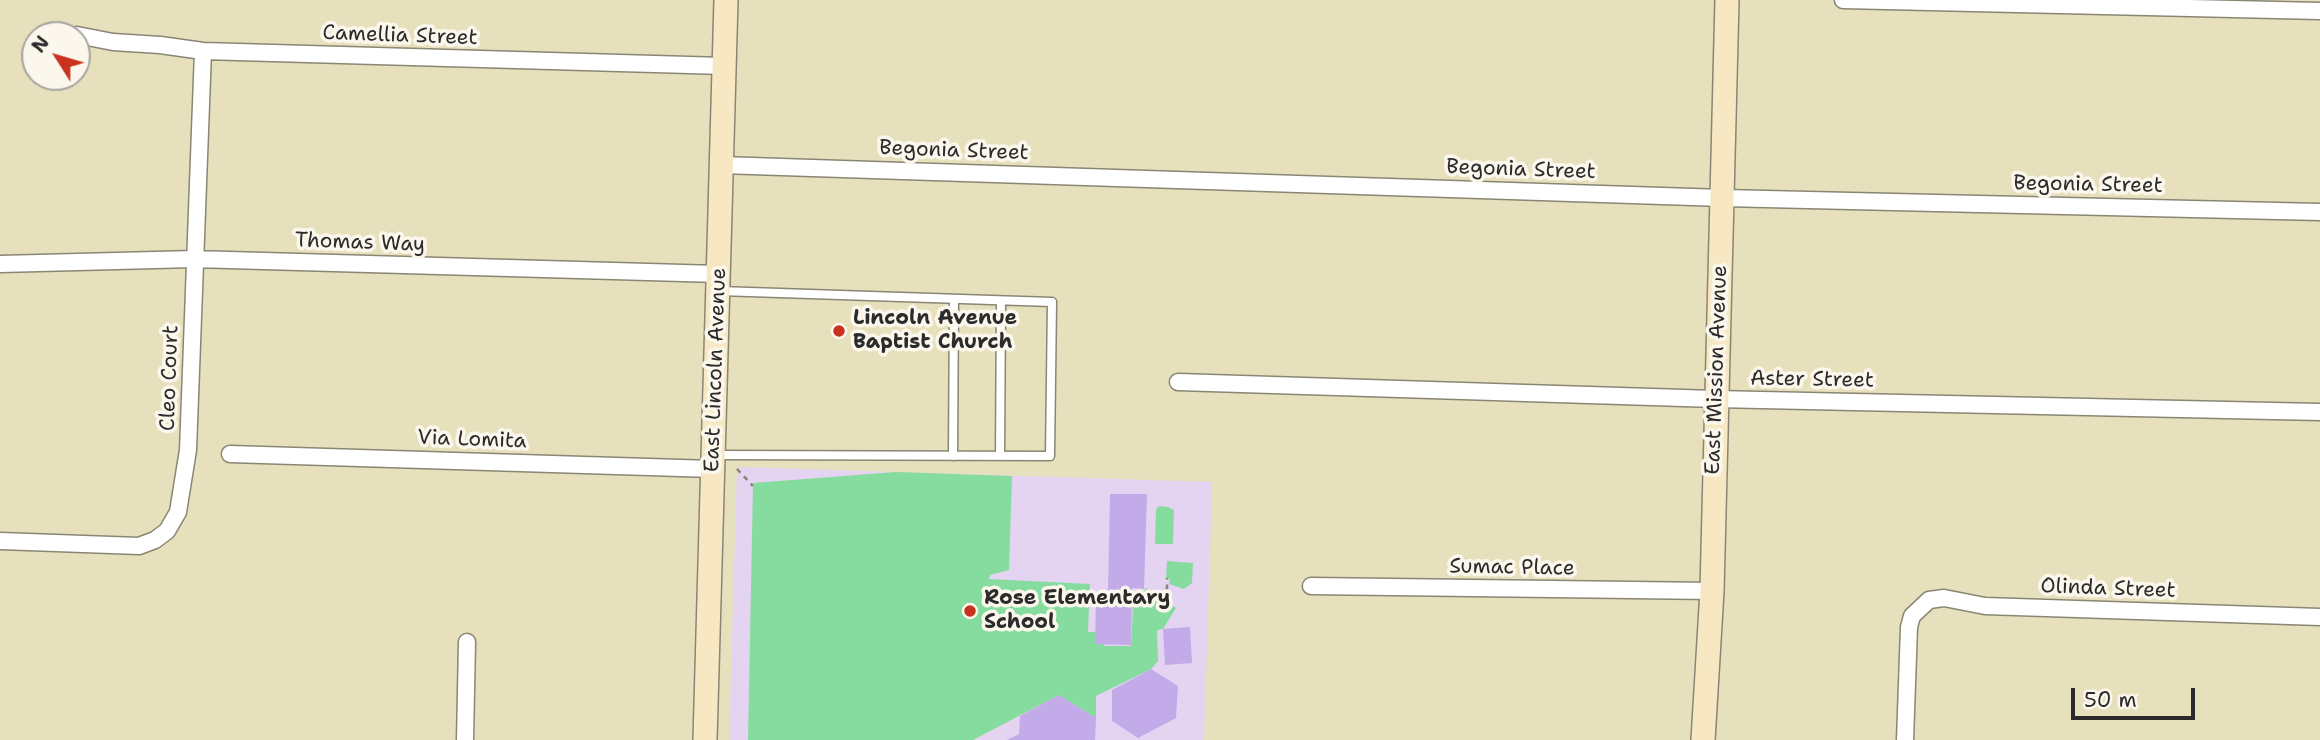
<!DOCTYPE html>
<html>
<head>
<meta charset="utf-8">
<style>
  body { margin:0 }
  #map { position:relative; width:2320px; height:740px; overflow:hidden; background:#e7e0bc; font-family:"Shantell Sans",sans-serif }
  canvas { display:block }
  .north { position:absolute; left:21px; top:21px; width:70px; height:70px; box-sizing:border-box; background:#fbf7ec; border:2px solid #a8a59f; border-radius:50%; rotate:307deg; font-size:19px; font-weight:700; line-height:28px; text-align:center; color:#2b2b2b }
  .north::after { content:''; display:block; margin:auto; width:24px; height:32px; background:#c8321e; clip-path:polygon(50% 0,100% 100%,50% 72%,0 100%) }
  .scale { position:absolute; left:2071px; top:688px; width:124px; height:32px; box-sizing:border-box; border:4px solid #2b2b2b; border-top:0; padding-left:9px; font-size:21px; line-height:24px; white-space:nowrap; color:#2b2b2b; -webkit-text-stroke:5px #fbf7ec; paint-order:stroke }
</style>
</head>
<body>
<div id="map">
<canvas width="2320" height="740"></canvas>
<div class="north">N</div>
<div class="scale">50 m</div>
</div>
<script>
const ctx = document.querySelector('canvas').getContext('2d');
ctx.lineJoin = 'round';
function fill(path, color) { ctx.fillStyle = color; ctx.fill(path, 'evenodd'); }
const toPath = rows => new Path2D(rows.map(r => 'M' + r).join(''));
function strokePath(path, color, width, dash) { ctx.strokeStyle = color; ctx.lineWidth = width; ctx.lineCap = dash ? 'butt' : 'round'; ctx.setLineDash(dash || []); ctx.stroke(path); }
function drawText(font, color, halo, rows, align = 'center') {
  ctx.font = font + ' "Shantell Sans",sans-serif'; ctx.lineWidth = 7; ctx.setLineDash([]); ctx.textBaseline = 'middle'; ctx.strokeStyle = halo; ctx.fillStyle = color; for (const [text, x, y, turn = 0] of rows) {
    ctx.save(); ctx.translate(x, y); ctx.rotate((+turn || 0) * Math.PI / 180); ctx.textAlign = isNaN(turn) ? turn : align; if (halo) ctx.strokeText(text, 0, 0); ctx.fillText(text, 0, 0); ctx.restore();
  }
}
fill(toPath([
  [737,467,1212,482,1204,740,729,740]
]), '#e4d3f1');
fill(toPath([
  [896,472,1012,476,1009,570,990,575,989,579,1090,584,1088,632,1095,632,1105,646,1131,646,1133,606,1146,588,1176,608,1163,629,1157,630,1158,661,1151,669,1096,696,1096,718,1059,695,973,740,748,740,753,483],
  [1159,506,1168,507,1174,510,1173,544,1155,544,1156,510],
  [1167,561,1193,563,1192,583,1184,589,1169,584,1170,579,1166,578]
]), '#86dc9f');
fill(toPath([
  [1110,494,1147,494,1144,589,1132,588,1132,593,1108,592],
  [1096,599,1132,600,1131,645,1095,644],
  [1190,627,1192,663,1165,665,1163,629],
  [1151,669,1178,686,1176,718,1138,738,1112,721,1112,690],
  [1059,695,1096,718,1095,740,1007,740,1019,734,1020,716]
]), '#c3aae9');
const service = toPath([
  [716,455,1050,456,1052,302,719,291],
  [953,456,954,299],
  [1000,456,1001,301]
]);
const minor = toPath([
  [1843,0,2320,11],
  [77,35,113,42,160,45,203,51,724,66],
  [721,165,1723,198,2320,212],
  [0,264,194,259,718,274],
  [1178,382,1715,399,2320,412],
  [230,454,713,469],
  [0,541,139,546,155,540,167,531,178,512,188,450,203,51],
  [1311,586,1712,591],
  [465,740,467,642],
  [1905,740,1909,627,1912,616,1929,600,1944,598,1985,606,2320,617]
]);
const secondary = toPath([
  [705,740,726,0],
  [1703,740,1712,591,1727,0]
]);
strokePath(service, '#898674', 11);
strokePath(minor, '#898674', 19);
strokePath(secondary, '#898674', 26);
strokePath(toPath([
  [737,469,753,486],
  [1160,597,1167,588,1167,578]
]), '#898674', 2.5, [5, 5]);
strokePath(service, '#fff', 8);
strokePath(minor, '#fff', 16);
strokePath(secondary, '#f7e8c3', 23);
for (const [x, y, r, color] of [
  [839,331,7,"#c8321e"],
  [970,611,7,"#c8321e"]
]) { const dot = new Path2D(); dot.arc(x, y, r, 0, 2 * Math.PI); ctx.fillStyle = color; ctx.fill(dot); strokePath(dot, '#fbf7ec', 2.5); }
drawText('21px', '#2b2b2b', '#fbf7ec', [
  ["Camellia Street",400,36,2],
  ["Begonia Street",954,151,2],
  ["Begonia Street",1521,170,2],
  ["Begonia Street",2088,185,1],
  ["Thomas Way",360,243,2],
  ["East Lincoln Avenue",716,370,-88],
  ["East Mission Avenue",1717,370,-88],
  ["Cleo Court",170,378,-88],
  ["Aster Street",1812,380,1],
  ["Via Lomita",472,440,2],
  ["Sumac Place",1512,568,1],
  ["Olinda Street",2108,589,2]
]);
drawText('bold 21px', '#2b2b2b', '#fbf7ec', [
  ["Lincoln Avenue",853,319],
  ["Baptist Church",853,343],
  ["Rose Elementary",984,599],
  ["School",984,623]
], 'left');
</script>
</body>
</html>
